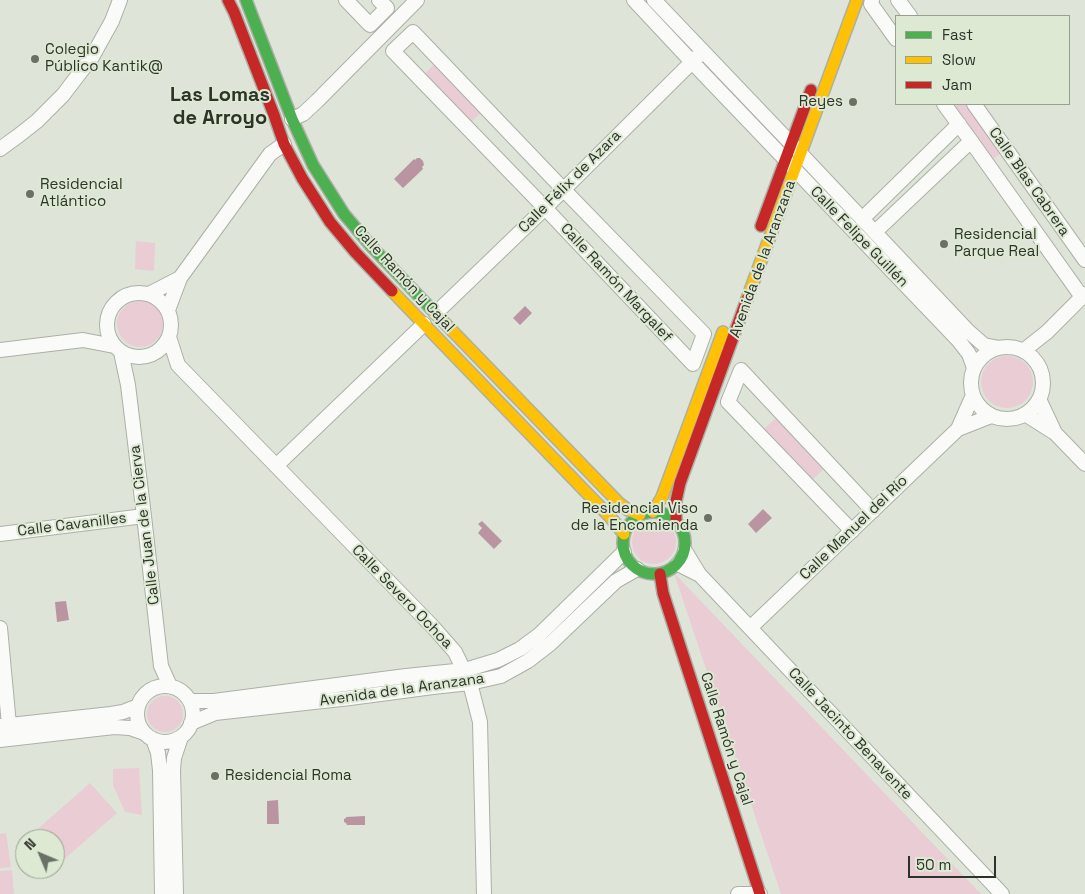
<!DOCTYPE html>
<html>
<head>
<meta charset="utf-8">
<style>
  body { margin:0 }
  #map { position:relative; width:1085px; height:894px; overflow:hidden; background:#dee4d8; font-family:"Space Grotesk",sans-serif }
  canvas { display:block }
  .legend { position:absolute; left:895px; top:15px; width:175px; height:90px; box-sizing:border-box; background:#dde9d3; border:1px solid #97a08f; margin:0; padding:6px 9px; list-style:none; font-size:15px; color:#2d322a }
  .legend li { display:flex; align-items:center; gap:10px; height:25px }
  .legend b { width:25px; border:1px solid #97a08f }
  .north { position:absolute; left:15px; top:829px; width:50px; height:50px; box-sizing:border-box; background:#dde9d3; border:1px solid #97a08f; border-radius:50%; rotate:315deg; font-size:14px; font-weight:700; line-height:20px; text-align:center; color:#2d322a }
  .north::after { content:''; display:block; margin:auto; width:18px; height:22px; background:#6b7067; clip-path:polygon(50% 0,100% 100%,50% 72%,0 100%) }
  .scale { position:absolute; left:908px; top:856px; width:88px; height:22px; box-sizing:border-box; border:2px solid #2d322a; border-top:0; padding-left:6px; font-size:15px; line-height:18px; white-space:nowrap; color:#2d322a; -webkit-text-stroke:4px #dde9d3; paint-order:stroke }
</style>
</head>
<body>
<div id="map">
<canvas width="1085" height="894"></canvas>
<ul class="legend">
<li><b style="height:6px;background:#4caf50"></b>Fast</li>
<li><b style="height:6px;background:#ffc107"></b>Slow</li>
<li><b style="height:6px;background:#c62828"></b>Jam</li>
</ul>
<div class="north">N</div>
<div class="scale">50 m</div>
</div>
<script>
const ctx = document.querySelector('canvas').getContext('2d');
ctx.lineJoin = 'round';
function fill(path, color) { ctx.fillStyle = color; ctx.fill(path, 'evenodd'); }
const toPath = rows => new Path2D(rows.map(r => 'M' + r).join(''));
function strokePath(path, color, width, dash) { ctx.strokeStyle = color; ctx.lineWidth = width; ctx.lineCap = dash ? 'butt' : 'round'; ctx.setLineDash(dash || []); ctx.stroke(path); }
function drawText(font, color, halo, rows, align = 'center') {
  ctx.font = font + ' "Space Grotesk",sans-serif'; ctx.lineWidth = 4; ctx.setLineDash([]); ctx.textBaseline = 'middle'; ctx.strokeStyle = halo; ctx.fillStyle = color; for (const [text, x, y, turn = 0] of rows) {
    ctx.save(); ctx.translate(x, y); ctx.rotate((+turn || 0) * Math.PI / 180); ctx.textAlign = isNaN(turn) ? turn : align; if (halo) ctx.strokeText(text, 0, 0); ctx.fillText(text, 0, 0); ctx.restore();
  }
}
fill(toPath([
  [438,61,485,109,471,122,424,74],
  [959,104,971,104,1005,150,989,162,950,110],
  [136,241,155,243,154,271,135,269],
  '117 324a23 23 0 1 1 46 0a23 23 0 1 1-46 0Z',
  '981 382a26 26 0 1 1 52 0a26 26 0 1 1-52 0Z',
  [778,416,826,467,812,480,764,429],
  '632 542a22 22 0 1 1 44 0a22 22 0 1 1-44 0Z',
  [674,573,981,894,781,894],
  '147 714a18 18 0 1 1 36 0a18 18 0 1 1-36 0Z',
  [139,768,142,815,125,812,113,785,113,769],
  [90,783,117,813,60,863,55,857,55,839,39,839,33,833],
  [6,833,11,867,0,868,0,834],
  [12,870,14,894,0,894,0,871]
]), '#eaccd4');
fill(toPath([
  [417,158,420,158,423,161,424,165,422,167,423,169,403,188,394,179,414,159,415,160],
  [525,306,532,313,520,325,513,318],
  [763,509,772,518,756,533,748,524],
  [482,521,502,541,494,549,478,533,482,528,478,524],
  [66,601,69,620,57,622,55,602],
  [278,800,279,824,267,824,267,801],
  [365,816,365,825,347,825,346,823,344,822,344,819,346,818,346,817]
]), '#ba95a1');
const street = toPath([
  [346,0,370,25,387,8,379,0],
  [634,0,692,62,959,341,969,354,974,368],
  [654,0,801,154,968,331,984,345,999,348],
  [872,0,871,4,896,39],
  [898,0,910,16],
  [413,32,563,189,704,334,693,364,545,208,393,51,413,32],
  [944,104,971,141,1082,297],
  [974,104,1085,260],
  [292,119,303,114,317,101,417,0],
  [0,149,18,136,37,121,63,95,92,57,112,21,120,0],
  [862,219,959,124],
  [875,232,971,141],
  '107 325a32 32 0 1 1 64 0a32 32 0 1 1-64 0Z',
  [149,294,180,278],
  [168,310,180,278,270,154,284,144],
  [436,313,545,208,698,56],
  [169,337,178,365,433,627,455,652,470,683,480,722,484,894],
  '971 383a36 36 0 1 1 72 0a36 36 0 1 1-72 0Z',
  [0,350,83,340,114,346],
  [1023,351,1047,332,1085,294],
  [121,352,128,385,144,516,161,666,170,686],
  [1039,399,1055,433],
  [1025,414,1055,433,1085,464],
  [958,429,973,395],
  [276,466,424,324],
  [852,531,728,402,741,370,873,511],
  [0,534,144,516],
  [685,551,699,574,1002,894],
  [678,564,698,574],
  [0,628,9,725],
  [750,628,958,429,991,416],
  '137 714a28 28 0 1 1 56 0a28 28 0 1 1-56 0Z',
  [190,701,214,701,406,676,465,670,498,660,520,649,539,635,624,552],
  [191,723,215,713,350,698,433,687,470,683,501,676,528,661,550,644,616,581,637,569],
  [0,726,111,714,123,712,138,706],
  [153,739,158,753,160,770,162,894],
  [0,740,114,727,130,728,144,733],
  [176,894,173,770,174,758,181,737],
  [738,894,760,894]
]);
const fast = toPath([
  [246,0,292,119,313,165,344,214,371,246,435,313],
  '623 543a31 31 0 1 1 62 0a31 31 0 1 1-62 0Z'
]);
const slow = toPath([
  [392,291,611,518,624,534],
  [747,299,857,0],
  [435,313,619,503,628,510,640,515],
  [653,512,662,497,723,332]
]);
const jam = toPath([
  [228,0,234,12,274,115,284,144,302,178,330,222,355,252,392,291],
  [761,226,811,90],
  [676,520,676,501,680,483,747,299],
  [660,574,663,593,760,894]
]);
strokePath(street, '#abb0a6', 16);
strokePath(fast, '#abb0a6', 14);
strokePath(slow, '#abb0a6', 14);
strokePath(jam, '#abb0a6', 14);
strokePath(street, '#fafbf9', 14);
strokePath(fast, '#4caf50', 11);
strokePath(slow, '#ffc107', 11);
strokePath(jam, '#c62828', 11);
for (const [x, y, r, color] of [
  [35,59,5,"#6b7067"],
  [853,102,5,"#6b7067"],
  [30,194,5,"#6b7067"],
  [944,244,5,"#6b7067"],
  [708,518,5,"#6b7067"],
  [215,776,5,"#6b7067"]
]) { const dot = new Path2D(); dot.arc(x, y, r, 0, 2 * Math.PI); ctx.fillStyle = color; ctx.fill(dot); strokePath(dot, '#dde9d3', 2); }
drawText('15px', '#2d322a', '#dde9d3', [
  ["Colegio",45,50],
  ["Público Kantik@",45,67],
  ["Reyes",843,102,"right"],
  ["Residencial",40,185],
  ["Atlántico",40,202],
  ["Residencial",954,235],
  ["Parque Real",954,252],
  ["Residencial Viso",698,509,"right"],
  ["de la Encomienda",698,526,"right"],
  ["Residencial Roma",225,776]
], 'left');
drawText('15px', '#2d322a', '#dde9d3', [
  ["Calle Félix de Azara",570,182,-45],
  ["Calle Blas Cabrera",1029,182,55],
  ["Calle Felipe Guillén",859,237,46],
  ["Avenida de la Aranzana",763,259,-70],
  ["Calle Ramón y Cajal",404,279,47],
  ["Calle Ramón Margalef",616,283,47],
  ["Calle Cavanilles",72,525,-7],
  ["Calle Juan de la Cierva",145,525,-97],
  ["Calle Manuel del Río",854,528,-44],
  ["Calle Severo Ochoa",402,597,46],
  ["Avenida de la Aranzana",402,690,-8],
  ["Calle Jacinto Benavente",850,734,47],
  ["Calle Ramón y Cajal",726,739,72]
]);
drawText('bold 20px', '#2d322a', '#dde9d3', [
  ["Las Lomas",220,96],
  ["de Arroyo",220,119]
]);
</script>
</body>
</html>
